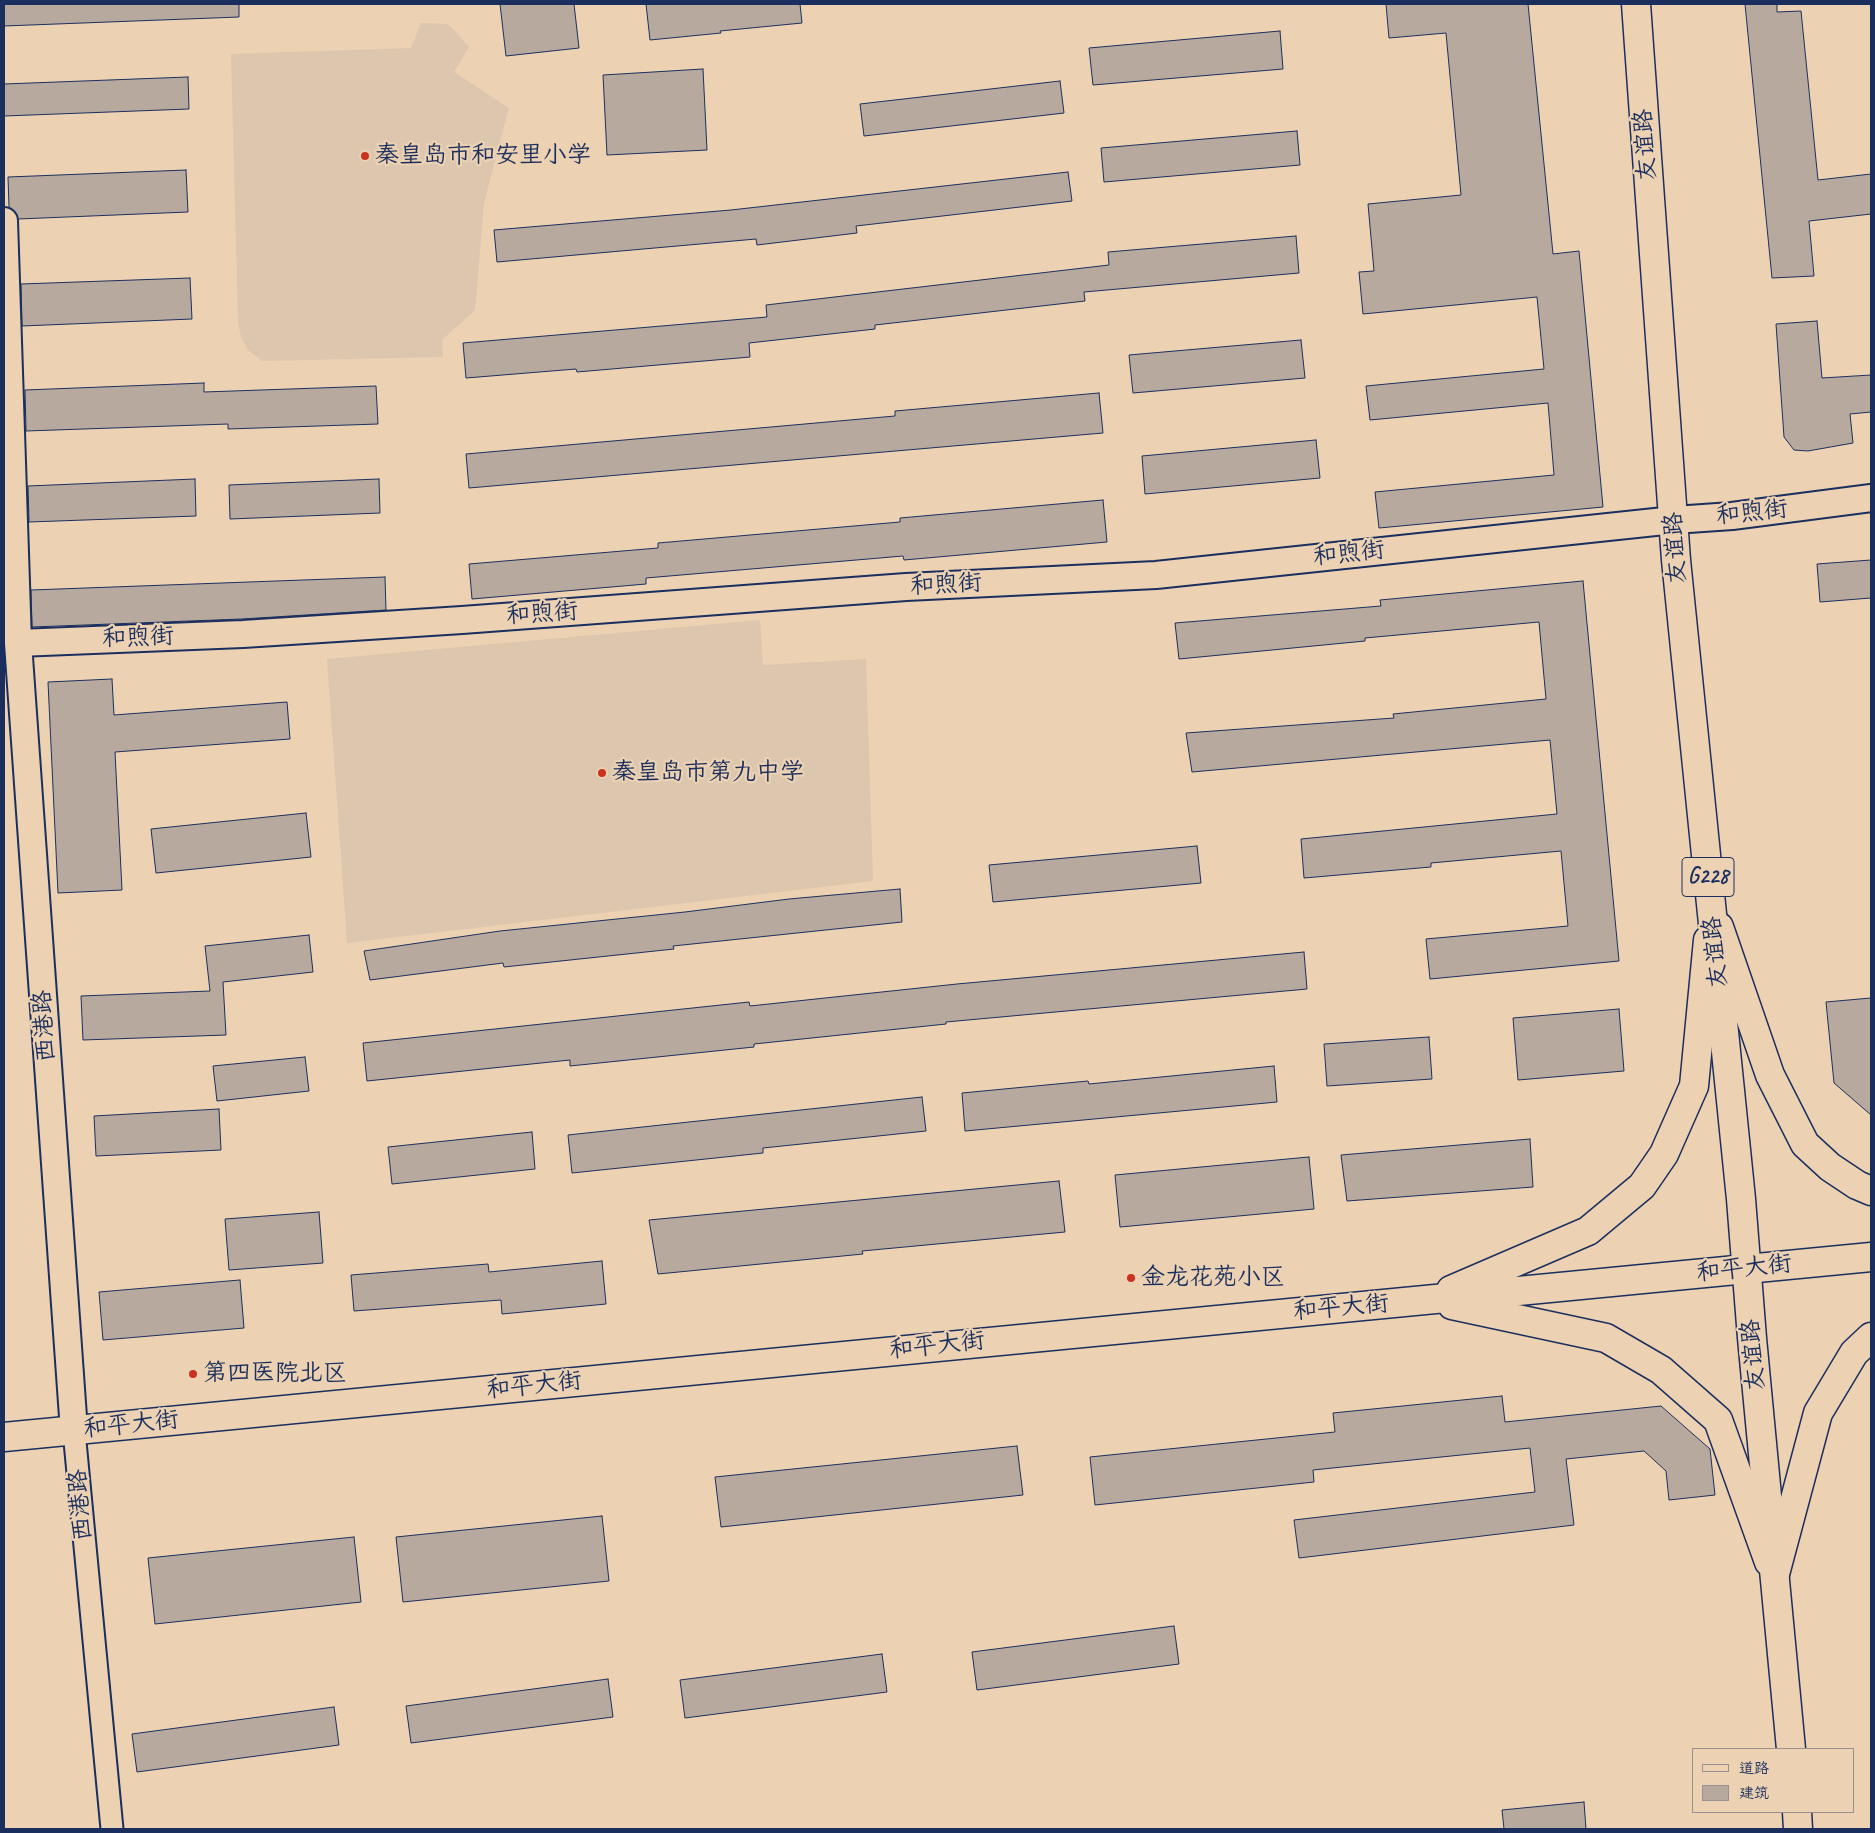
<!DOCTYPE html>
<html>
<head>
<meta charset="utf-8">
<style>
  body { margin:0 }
  #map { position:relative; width:1875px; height:1833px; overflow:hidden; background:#ecd2b3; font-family:Caveat,"LXGW WenKai TC",sans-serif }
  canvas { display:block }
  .frame { position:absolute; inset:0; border:5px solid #1b2f5e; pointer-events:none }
  .legend { position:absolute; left:1692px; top:1748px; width:162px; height:65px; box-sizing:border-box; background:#ecd2b3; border:1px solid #989191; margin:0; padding:6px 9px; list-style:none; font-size:15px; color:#1b2f5e }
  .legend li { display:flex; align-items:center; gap:10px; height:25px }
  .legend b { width:25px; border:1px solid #989191 }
</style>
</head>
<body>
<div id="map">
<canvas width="1875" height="1833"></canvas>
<div class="frame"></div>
<ul class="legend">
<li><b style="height:6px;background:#ecd2b3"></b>道路</li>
<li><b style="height:14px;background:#b8a99e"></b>建筑</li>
</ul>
</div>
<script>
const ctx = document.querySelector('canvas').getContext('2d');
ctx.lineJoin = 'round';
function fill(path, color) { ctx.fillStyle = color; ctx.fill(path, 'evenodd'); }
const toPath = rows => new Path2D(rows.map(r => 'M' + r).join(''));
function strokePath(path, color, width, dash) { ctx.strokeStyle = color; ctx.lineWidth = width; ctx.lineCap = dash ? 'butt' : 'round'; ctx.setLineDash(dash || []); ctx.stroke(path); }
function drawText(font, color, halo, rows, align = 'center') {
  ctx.font = font + ' Caveat,"LXGW WenKai TC",sans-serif'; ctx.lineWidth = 4.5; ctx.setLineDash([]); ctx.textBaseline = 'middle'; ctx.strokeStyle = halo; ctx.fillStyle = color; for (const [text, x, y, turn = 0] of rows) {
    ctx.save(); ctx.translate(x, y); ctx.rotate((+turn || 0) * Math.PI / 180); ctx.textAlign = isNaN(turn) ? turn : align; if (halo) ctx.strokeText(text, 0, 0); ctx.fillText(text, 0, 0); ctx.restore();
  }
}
fill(toPath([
  [421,23,447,24,452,28,469,47,454,72,509,108,484,203,475,310,442,340,443,357,262,361,248,350,241,337,238,322,231,54,411,48],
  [760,620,763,665,866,659,873,881,347,943,327,659]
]), '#dcc6ad');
const building = toPath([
  [4,4,239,4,239,17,4,26,4,4],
  [500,4,574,4,579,48,506,56,500,4],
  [646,4,800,4,802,23,720,31,721,33,650,40,646,4],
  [1386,4,1528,4,1553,254,1579,251,1603,507,1379,528,1375,492,1554,475,1548,403,1370,420,1366,386,1544,369,1537,297,1363,314,1359,272,1374,271,1368,204,1461,195,1446,33,1389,38,1386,4],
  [1745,4,1777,4,1777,12,1801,11,1818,180,1871,174,1871,214,1809,221,1814,276,1772,278,1745,4],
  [1280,31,1283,69,1093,85,1089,48,1280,31],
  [703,69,707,150,607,155,603,75,703,69],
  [188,77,189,109,4,116,4,84,188,77],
  [1060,81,1064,113,864,136,860,104,1060,81],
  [1297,131,1300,165,1104,182,1101,148,1297,131],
  [186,170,188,212,18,219,16,213,9,207,8,177,186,170],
  [1068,172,1072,201,856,226,857,233,757,245,756,239,497,262,494,230,731,210,1068,172],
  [1296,236,1299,273,1084,292,1085,301,875,325,875,329,749,343,750,357,577,372,576,369,466,378,463,343,767,317,766,305,1109,265,1108,252,1296,236],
  [190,278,192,319,22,326,21,284,190,278],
  [1817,321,1822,378,1871,375,1871,412,1850,414,1853,443,1808,451,1794,450,1784,437,1776,324,1817,321],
  [1301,340,1305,378,1133,393,1129,355,1301,340],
  [204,383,204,392,376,386,378,424,228,429,228,424,26,431,25,390,204,383],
  [1099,393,1103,433,469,488,466,454,895,416,895,411,1099,393],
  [1316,440,1320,478,1145,494,1142,456,1316,440],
  [195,479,196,516,29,522,28,486,195,479],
  [379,479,380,513,230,519,229,485,379,479],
  [1103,500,1107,542,904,560,903,556,646,578,646,584,472,599,469,564,658,548,658,543,900,522,900,518,1103,500],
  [1871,560,1871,598,1820,602,1817,564,1871,560],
  [385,577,386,610,242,619,32,627,31,590,385,577],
  [1583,581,1619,961,1430,979,1426,939,1568,926,1561,851,1431,863,1431,867,1304,878,1301,839,1557,814,1550,740,1192,772,1186,733,1394,718,1393,714,1546,699,1539,622,1365,638,1365,641,1179,659,1175,623,1381,606,1380,600,1583,581],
  [112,679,114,715,287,702,290,739,115,752,122,890,58,893,48,682,112,679],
  [306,813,311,857,156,873,151,829,306,813],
  [1197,846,1201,883,993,902,989,865,1197,846],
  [900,889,902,922,673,946,674,949,504,967,503,963,370,980,364,951,500,931,685,912,789,899,900,889],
  [309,935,313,972,223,982,226,1035,83,1040,81,996,210,991,205,946,309,935],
  [1304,952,1307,989,946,1022,946,1024,754,1044,754,1047,570,1066,570,1060,367,1081,363,1043,749,1002,750,1006,957,984,1304,952],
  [1871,998,1871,1115,1834,1083,1826,1002,1871,998],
  [1619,1009,1624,1071,1518,1080,1513,1018,1619,1009],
  [1429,1037,1432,1079,1327,1086,1324,1044,1429,1037],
  [305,1057,309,1091,217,1101,213,1066,305,1057],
  [1274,1066,1277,1102,965,1131,962,1093,1088,1081,1089,1084,1274,1066],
  [922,1097,926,1131,763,1148,763,1153,572,1173,568,1135,922,1097],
  [219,1109,221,1150,96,1156,94,1116,219,1109],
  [532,1132,535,1169,392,1184,388,1147,532,1132],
  [1530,1139,1533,1187,1347,1201,1341,1155,1530,1139],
  [1309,1157,1314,1209,1120,1227,1115,1175,1309,1157],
  [1059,1181,1065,1232,862,1251,863,1254,658,1274,649,1220,1059,1181],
  [319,1212,323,1263,229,1270,225,1219,319,1212],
  [602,1261,606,1304,502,1314,501,1300,354,1311,351,1275,488,1264,489,1272,602,1261],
  [240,1280,244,1328,103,1340,99,1292,240,1280],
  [1502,1396,1505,1422,1661,1406,1710,1449,1715,1495,1669,1500,1666,1471,1644,1451,1566,1459,1574,1525,1299,1558,1294,1520,1535,1492,1530,1448,1313,1470,1314,1482,1095,1505,1090,1457,1335,1432,1333,1413,1502,1396],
  [1017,1446,1023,1495,721,1527,715,1477,1017,1446],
  [602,1516,609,1581,403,1602,396,1537,602,1516],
  [354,1537,361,1602,155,1624,148,1558,354,1537],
  [1174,1626,1179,1664,977,1690,972,1652,1174,1626],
  [882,1654,887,1692,685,1718,680,1680,882,1654],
  [608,1679,613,1717,411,1743,406,1706,608,1679],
  [334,1707,339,1745,137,1772,132,1734,334,1707],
  [1584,1802,1586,1829,1504,1829,1502,1810,1584,1802]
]);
fill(building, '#b8a99e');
strokePath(building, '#1b2f5e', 1);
const minor = toPath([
  [74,1431,112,1829]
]);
const tertiary = toPath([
  [4,221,18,643,74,1431],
  [18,643,243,634,462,620,906,587,1156,575,1674,520,1732,516,1871,498]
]);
const secondary = toPath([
  [1719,927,1770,1075,1805,1144,1830,1167,1857,1185,1871,1191],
  [1451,1290,1588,1231,1642,1186,1664,1154,1694,1086,1708,940],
  [1452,1305,1606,1338,1661,1370,1718,1420,1769,1562],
  [4,1437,1871,1257],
  [1775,1574,1818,1413,1854,1353,1871,1337]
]);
const trunk = toPath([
  [1636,4,1676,560,1741,1199,1752,1338,1791,1749],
  [1797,1812,1798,1829]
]);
strokePath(minor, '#1b2f5e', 25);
strokePath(tertiary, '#1b2f5e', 30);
strokePath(secondary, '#1b2f5e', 31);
strokePath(trunk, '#1b2f5e', 31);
strokePath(minor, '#ecd2b3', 21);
strokePath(tertiary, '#ecd2b3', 26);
strokePath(secondary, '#ecd2b3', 28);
strokePath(trunk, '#ecd2b3', 28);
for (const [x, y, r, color] of [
  [365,156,5,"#c8321e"],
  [602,773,5,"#c8321e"],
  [1131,1278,5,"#c8321e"],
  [193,1374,5,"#c8321e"]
]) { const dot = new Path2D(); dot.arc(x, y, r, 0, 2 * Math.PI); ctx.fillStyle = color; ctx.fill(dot); strokePath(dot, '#ecd2b3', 2); }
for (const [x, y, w] of [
  [1708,877,52]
]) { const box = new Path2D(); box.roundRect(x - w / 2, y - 19.5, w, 39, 4); ctx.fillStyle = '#ecd2b3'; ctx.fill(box); strokePath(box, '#1b2f5e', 1); }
drawText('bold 22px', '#1b2f5e', null, [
  ["G228",1708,877]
]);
drawText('24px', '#1b2f5e', '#ecd2b3', [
  ["友谊路",1646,145,-94],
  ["和煦街",1752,513,-6],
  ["友谊路",1676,548,-94],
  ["和煦街",1349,554,-6],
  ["和煦街",946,585,-3],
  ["和煦街",542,614,-4],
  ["和煦街",138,638,-2],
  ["友谊路",1716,952,-96],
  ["西港路",45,1026,-94],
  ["和平大街",1744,1269,-6],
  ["和平大街",1341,1308,-5],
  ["和平大街",937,1346,-6],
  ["友谊路",1754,1355,-95],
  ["和平大街",534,1386,-6],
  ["和平大街",131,1425,-6],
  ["西港路",81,1505,-95]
]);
drawText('24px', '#1b2f5e', '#ecd2b3', [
  ["秦皇岛市和安里小学",375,156],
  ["秦皇岛市第九中学",612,773],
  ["金龙花苑小区",1141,1278],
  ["第四医院北区",203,1374]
], 'left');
</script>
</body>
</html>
